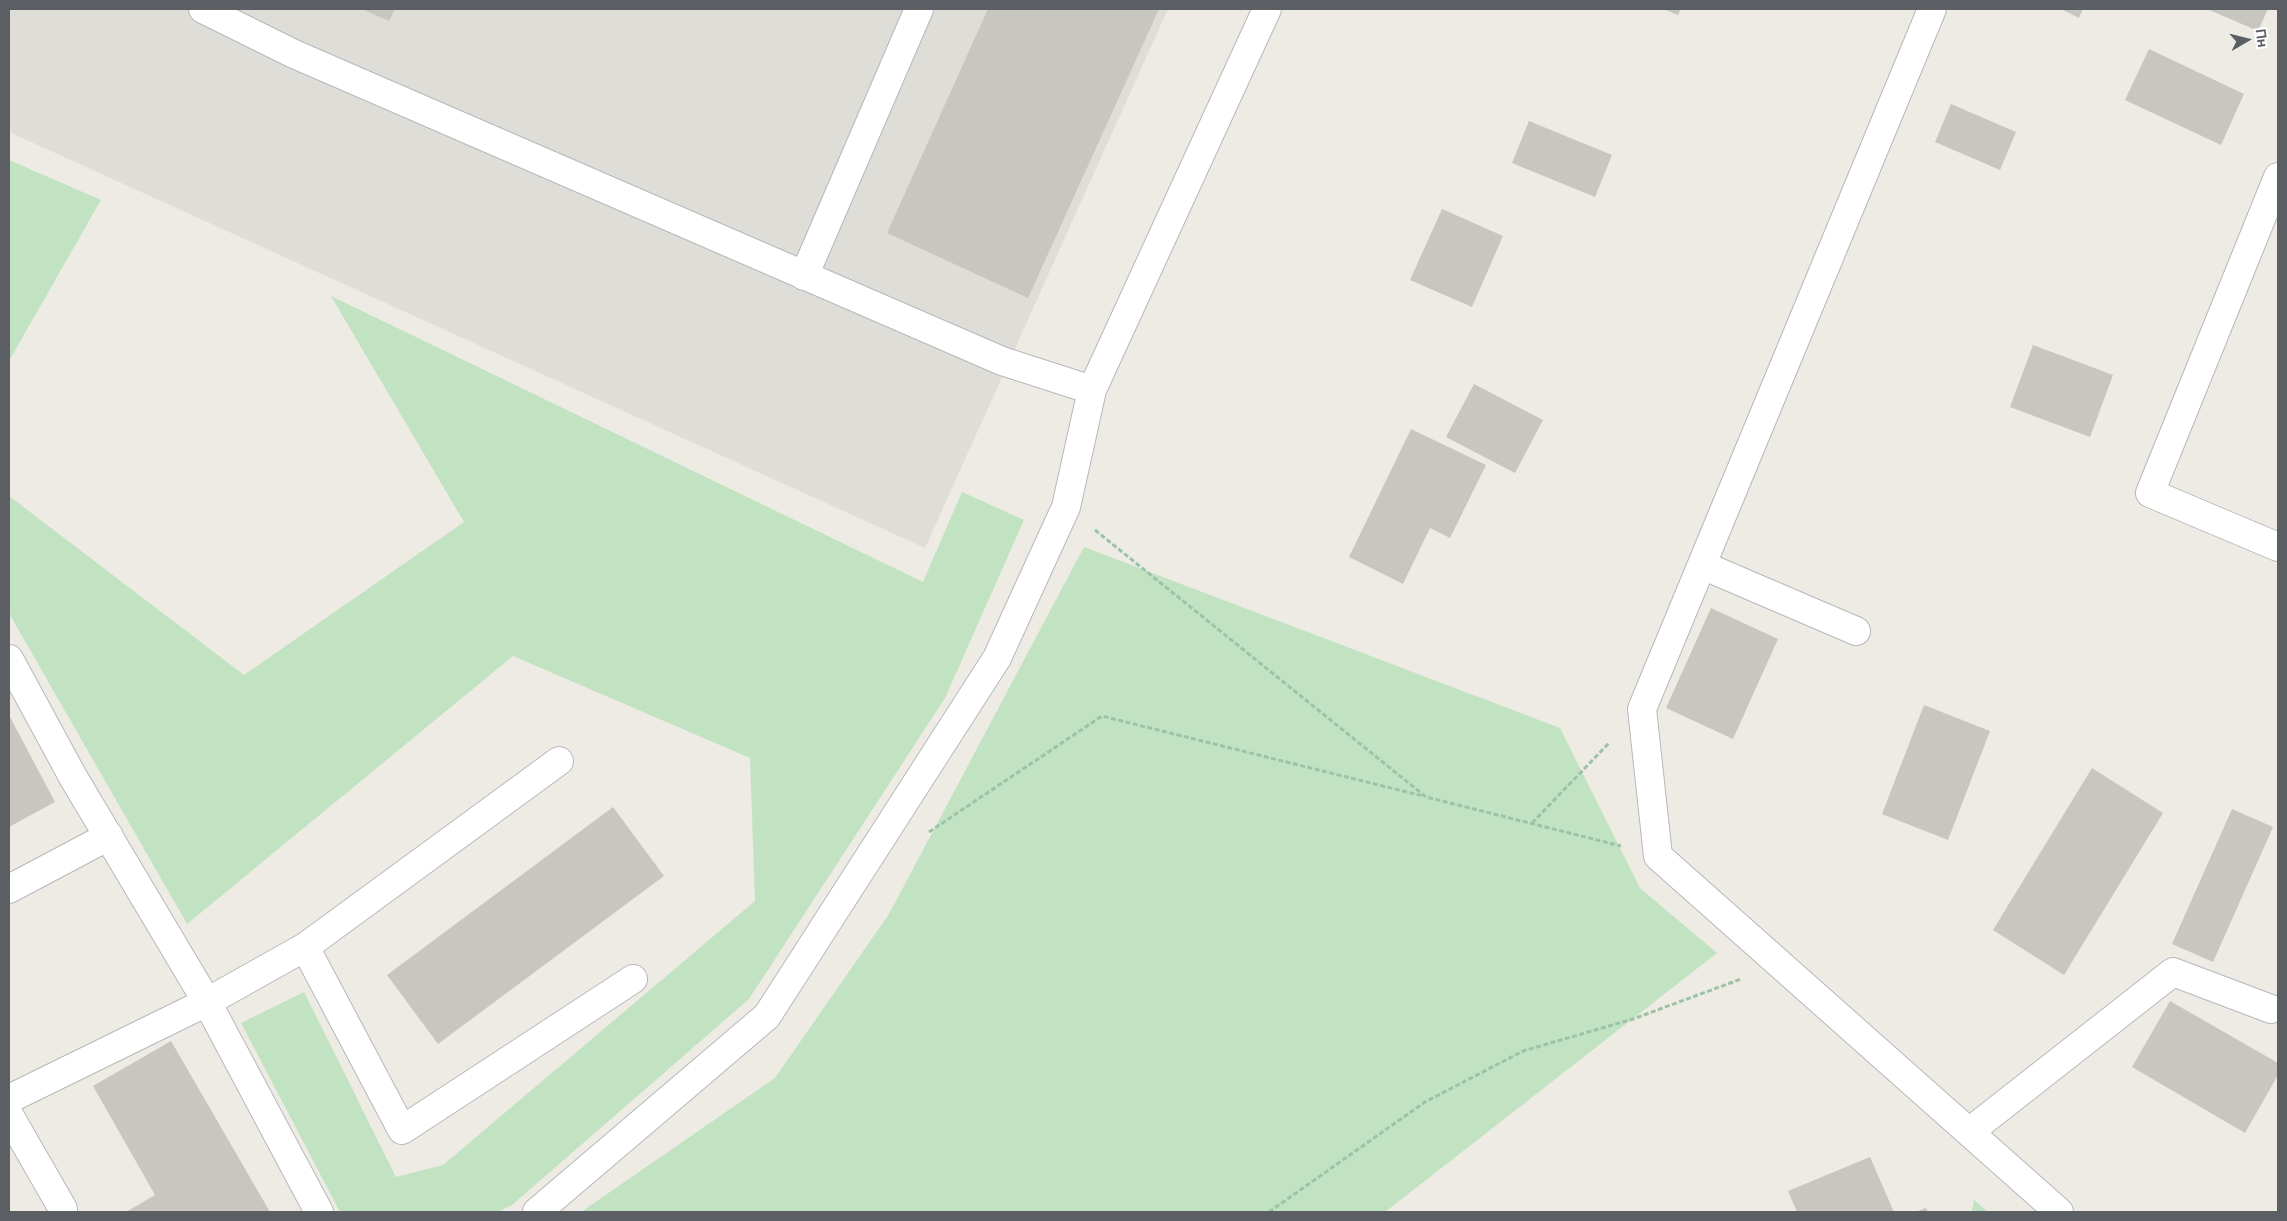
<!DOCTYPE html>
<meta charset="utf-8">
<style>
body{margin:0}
#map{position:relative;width:2287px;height:1221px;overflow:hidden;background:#edebe3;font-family:Raleway,sans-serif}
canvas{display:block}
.frame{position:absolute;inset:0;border:10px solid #5b5e63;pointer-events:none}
.north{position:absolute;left:2222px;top:15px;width:50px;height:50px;-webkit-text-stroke:4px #fff;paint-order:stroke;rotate:82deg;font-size:14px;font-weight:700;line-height:20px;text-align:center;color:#5b5e63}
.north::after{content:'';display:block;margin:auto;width:18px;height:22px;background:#5b5e63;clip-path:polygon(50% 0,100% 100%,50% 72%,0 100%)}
</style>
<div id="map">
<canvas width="2287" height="1221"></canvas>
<div class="frame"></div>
<div class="north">Пн</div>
</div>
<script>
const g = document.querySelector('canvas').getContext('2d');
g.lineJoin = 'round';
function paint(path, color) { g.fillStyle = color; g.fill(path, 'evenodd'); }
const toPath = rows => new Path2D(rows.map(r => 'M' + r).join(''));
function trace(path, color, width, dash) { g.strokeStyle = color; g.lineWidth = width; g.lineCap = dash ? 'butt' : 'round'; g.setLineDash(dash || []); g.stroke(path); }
paint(toPath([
 [9,9,1168,9,925,548,9,132]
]), '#deddd7');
paint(toPath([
 [9,160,101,200,9,361],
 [331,296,923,582,962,492,1024,520,945,698,749,999,512,1205,498,1212,340,1212,241,1023,304,992,396,1177,443,1165,755,901,750,758,513,656,187,924,9,613,9,496,244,675,464,522],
 [1084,547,1560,728,1640,888,1717,953,1385,1212,581,1212,775,1078,889,914],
 [1974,1200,1988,1212,1972,1212]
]), '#c1e3c2');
paint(toPath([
 [362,9,395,9,389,21],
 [988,9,1159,9,1028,298,887,233],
 [1663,9,1681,9,1678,15],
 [2061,9,2083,9,2079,18],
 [2207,9,2268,9,2258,31],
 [2149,49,2244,94,2221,145,2125,100],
 [1951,104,2016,132,2000,170,1935,142],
 [1529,121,1612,155,1595,197,1512,163],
 [1442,209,1503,236,1472,307,1410,280],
 [2033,345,2113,375,2090,437,2010,407],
 [1474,384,1543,420,1515,473,1446,437],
 [1411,429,1486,465,1450,538,1430,528,1403,584,1349,557],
 [1711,608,1778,639,1733,739,1666,708],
 [1924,705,1990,731,1948,840,1882,814],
 [9,715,55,802,9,827],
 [2092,768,2163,813,2064,975,1993,930],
 [613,807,664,876,438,1044,387,975],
 [2232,809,2273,827,2213,962,2172,944],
 [2170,1001,2278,1063,2278,1075,2245,1133,2132,1067],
 [171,1041,270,1212,126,1212,155,1195,93,1086],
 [1870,1157,1894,1212,1797,1212,1788,1191],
 [1926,1208,1928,1212,1915,1212]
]), '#c8c6c0');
const minor = toPath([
 [203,9,294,54,1002,361,1092,390],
 [1932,9,1642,709,1658,856,2059,1212],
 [2278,177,2150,493,2278,547],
 [804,276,919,9],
 [1702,565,1856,631],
 [9,659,73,777,207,1002,319,1212],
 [9,889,109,836],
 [305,947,559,761],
 [9,1099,207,1002,305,947,402,1130,633,979],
 [9,1115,63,1209],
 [1969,1132,2173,972,2271,1009],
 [537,1212,767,1016,997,658,1066,507,1092,390,1267,9]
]);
trace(minor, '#b6b8bc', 30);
trace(toPath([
 [1095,530,1426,797,1621,846],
 [1532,823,1609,743],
 [929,832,1102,716,1423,796],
 [1269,1212,1425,1102,1523,1051,1633,1019,1741,979]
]), '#9cc3a8', 3, [5, 2.5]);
trace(minor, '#fff', 28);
</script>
